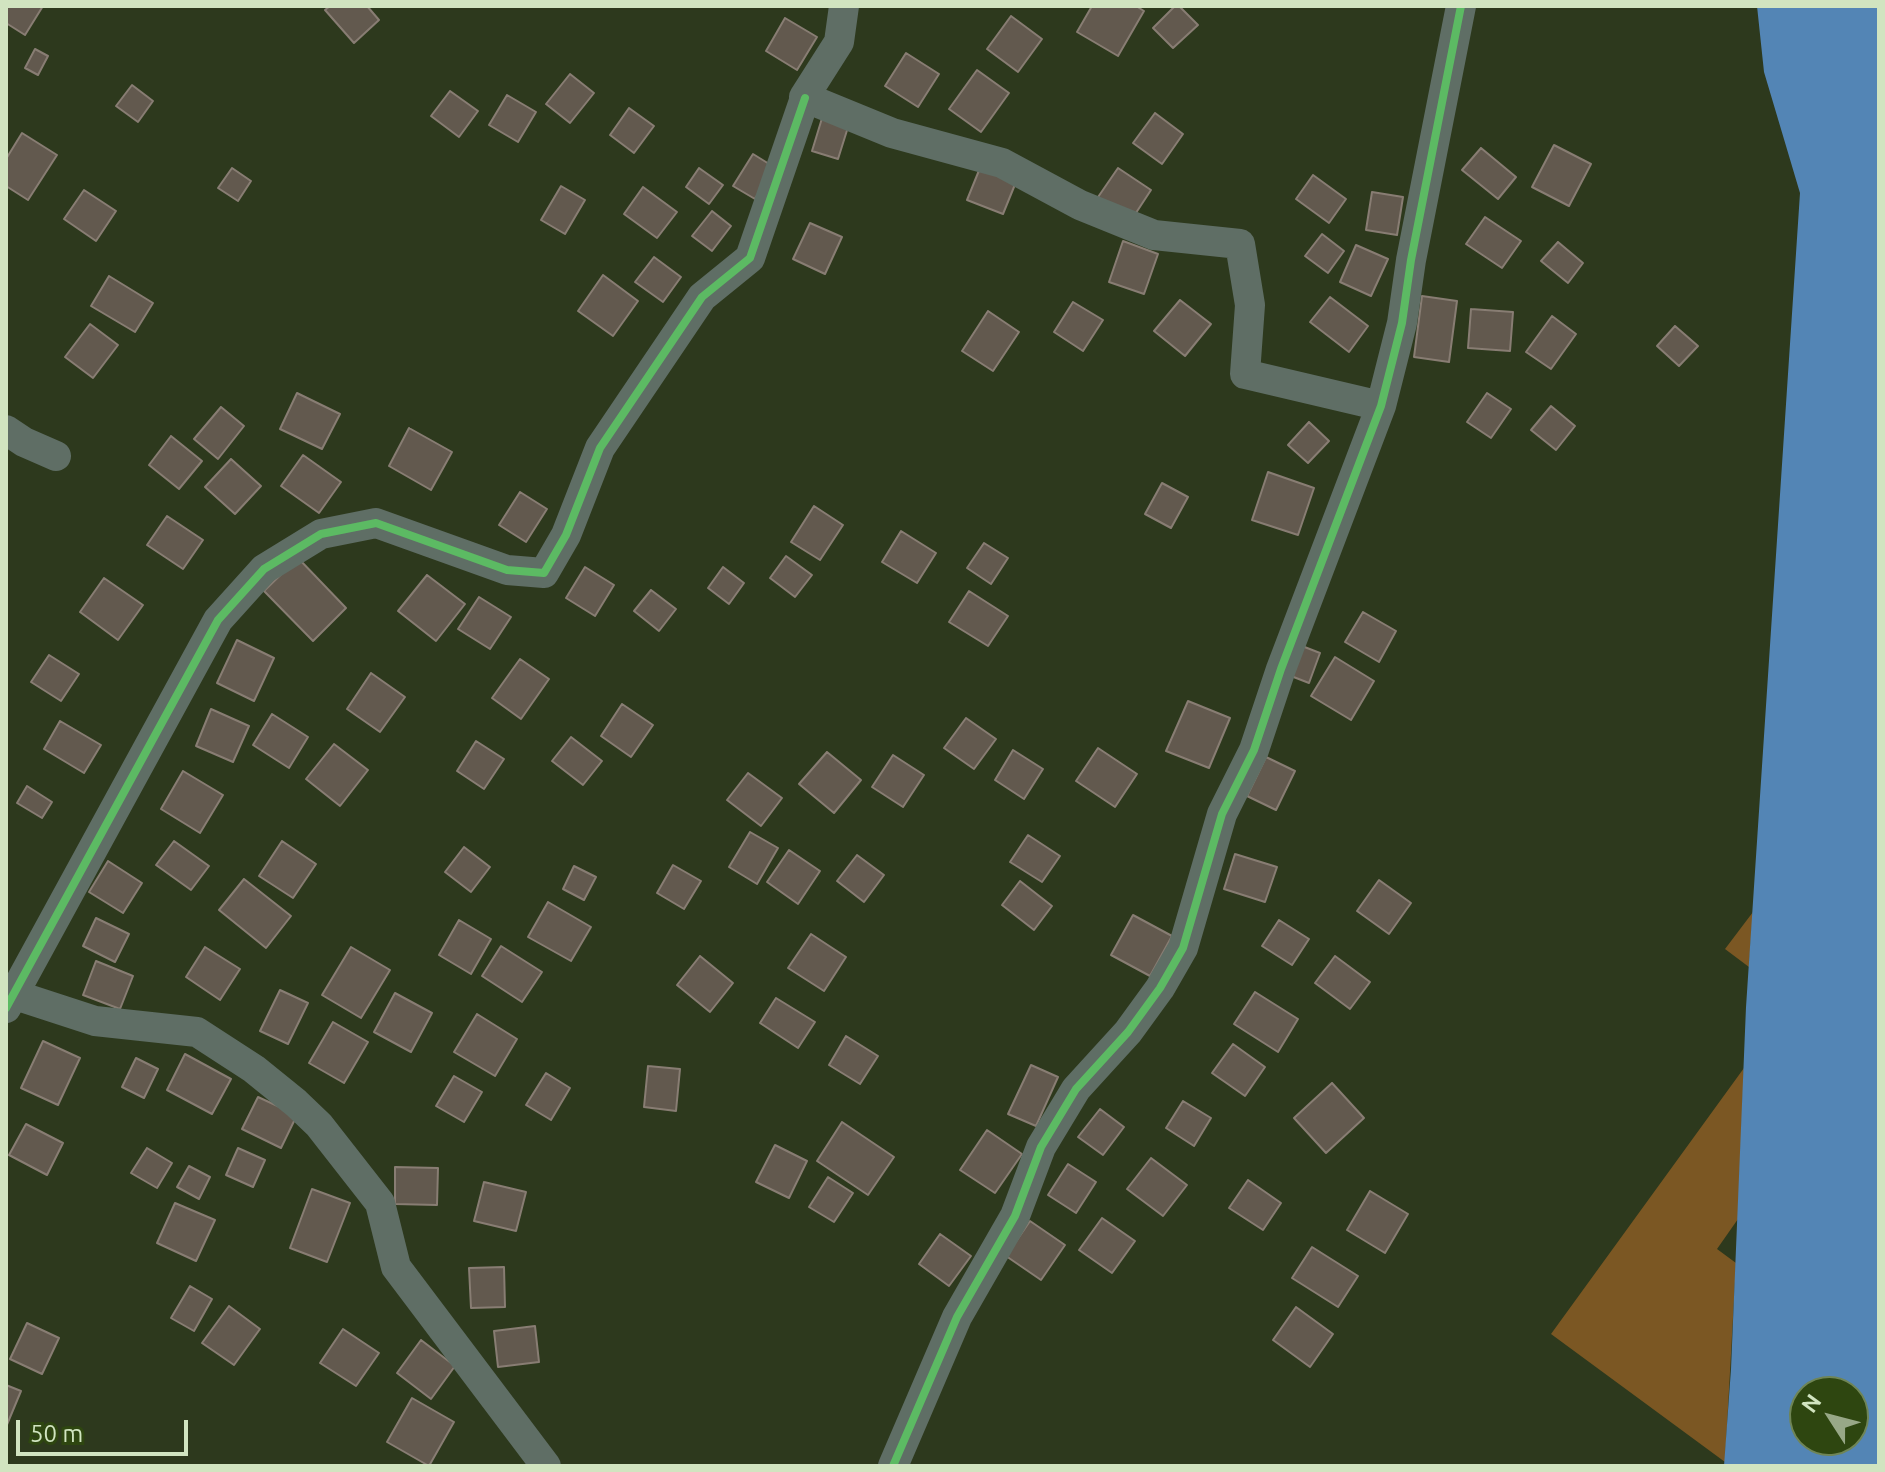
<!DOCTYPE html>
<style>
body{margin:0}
#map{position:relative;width:1885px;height:1472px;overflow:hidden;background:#2d391d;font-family:Ubuntu,sans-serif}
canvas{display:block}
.frame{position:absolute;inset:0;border:8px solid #d1e4c0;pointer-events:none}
.north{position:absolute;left:1789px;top:1376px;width:80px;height:80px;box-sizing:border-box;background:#2e4610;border:2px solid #6f8556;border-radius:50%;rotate:306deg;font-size:22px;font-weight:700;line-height:32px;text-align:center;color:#d1e4c0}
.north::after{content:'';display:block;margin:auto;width:28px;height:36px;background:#98a887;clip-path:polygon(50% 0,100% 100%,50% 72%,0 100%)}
.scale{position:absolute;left:16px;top:1420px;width:172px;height:36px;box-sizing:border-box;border:4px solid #d1e4c0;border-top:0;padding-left:10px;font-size:24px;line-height:28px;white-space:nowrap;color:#d1e4c0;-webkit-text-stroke:6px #2e4610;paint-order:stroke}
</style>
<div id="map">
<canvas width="1885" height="1472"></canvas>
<div class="frame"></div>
<div class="north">N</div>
<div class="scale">50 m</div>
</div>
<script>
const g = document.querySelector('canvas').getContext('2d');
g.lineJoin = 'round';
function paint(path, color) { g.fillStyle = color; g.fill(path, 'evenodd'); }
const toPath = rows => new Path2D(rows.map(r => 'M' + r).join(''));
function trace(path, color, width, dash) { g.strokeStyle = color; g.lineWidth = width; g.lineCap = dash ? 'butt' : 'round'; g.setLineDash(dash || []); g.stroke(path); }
paint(toPath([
 [1753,912,1749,967,1725,949],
 [1744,1068,1738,1219,1717,1249,1736,1263,1725,1462,1551,1334]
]), '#7b5723');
paint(toPath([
 [1757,6,1879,6,1879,1466,1724,1466,1731,1369,1746,1007,1800,193,1764,72],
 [1805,1392,1853,1392,1853,1440,1805,1440]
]), '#5385b5');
const building = toPath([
 [6,6,43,6,25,35,6,23,6,6],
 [330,6,367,6,379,20,354,43,325,10,330,6],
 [1092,6,1136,6,1144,11,1118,56,1077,32,1092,6],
 [1175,6,1179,6,1198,25,1173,48,1153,28,1175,6],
 [1011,16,1042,39,1018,72,987,49,1011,16],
 [785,18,817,37,797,70,766,51,785,18],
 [35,49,48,56,38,75,25,68,35,49],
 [906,53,939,74,918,107,885,86,906,53],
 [977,70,1009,93,981,132,949,109,977,70],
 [570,74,594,93,570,123,546,104,570,74],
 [132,85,153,101,138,122,116,106,132,85],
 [450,91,478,111,459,137,431,116,450,91],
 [507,95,536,112,518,142,489,125,507,95],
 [629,108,654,126,634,153,610,135,629,108],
 [1155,113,1183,134,1162,164,1133,143,1155,113],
 [823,115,849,124,838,159,812,151,823,115],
 [22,133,57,155,28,200,6,186,6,159,22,133],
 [1554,145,1591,164,1569,206,1532,187,1554,145],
 [1481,148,1516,177,1498,199,1462,170,1481,148],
 [753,154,774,167,755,199,733,186,753,154],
 [232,168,251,181,238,201,218,188,232,168],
 [699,168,723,185,709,204,686,187,699,168],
 [980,168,1016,182,1003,214,967,200,980,168],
 [1118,168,1151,190,1130,222,1096,200,1118,168],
 [1313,175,1346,199,1329,223,1296,199,1313,175],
 [561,186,585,200,565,234,541,220,561,186],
 [643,187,677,212,657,238,624,214,643,187],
 [84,190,116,211,96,241,64,219,84,190],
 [1372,192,1403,197,1397,235,1366,230,1372,192],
 [712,211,731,226,712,251,692,236,712,211],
 [1485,217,1521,241,1502,268,1466,244,1485,217],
 [810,223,842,237,825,274,793,259,810,223],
 [1322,234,1344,251,1328,273,1305,256,1322,234],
 [1123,241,1158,254,1144,294,1109,282,1123,241],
 [1558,242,1583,263,1568,283,1541,261,1558,242],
 [1356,245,1388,259,1371,296,1340,282,1356,245],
 [654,257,681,277,663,302,635,282,654,257],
 [603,275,638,301,613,336,578,311,603,275],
 [109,276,153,303,135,332,91,306,109,276],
 [1422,296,1457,301,1449,362,1414,357,1422,296],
 [1330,297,1368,326,1349,352,1310,322,1330,297],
 [1180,300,1211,324,1185,356,1154,331,1180,300],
 [1073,302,1103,320,1083,351,1054,332,1073,302],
 [1471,309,1513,312,1510,351,1468,348,1471,309],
 [988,311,1019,332,993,371,962,351,988,311],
 [1552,316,1576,334,1551,369,1526,352,1552,316],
 [90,324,118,345,93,378,65,357,90,324],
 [1675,326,1698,346,1679,366,1657,346,1675,326],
 [297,393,340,414,322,449,280,429,297,393],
 [1487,393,1511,409,1491,438,1467,422,1487,393],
 [1551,406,1575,426,1556,450,1531,430,1551,406],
 [221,407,244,426,218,459,194,439,221,407],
 [1309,422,1329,441,1308,463,1288,445,1309,422],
 [409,428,452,452,431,490,389,466,409,428],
 [171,436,202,461,179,489,149,465,171,436],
 [303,455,341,482,319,513,281,486,303,455],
 [231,459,261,486,235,514,205,487,231,459],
 [1268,472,1314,488,1298,535,1252,520,1268,472],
 [1162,483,1188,497,1171,528,1145,514,1162,483],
 [520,492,547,509,526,542,499,525,520,492],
 [814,506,843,525,820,560,791,542,814,506],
 [167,516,203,540,183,569,147,545,167,516],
 [901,531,936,553,917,583,882,562,901,531],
 [984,543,1008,558,991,584,967,568,984,543],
 [786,556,812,575,795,597,770,578,786,556],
 [298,558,346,608,313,641,264,591,298,558],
 [585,567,614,585,595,616,566,598,585,567],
 [723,567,744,583,729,604,708,588,723,567],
 [427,575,465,604,436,641,398,611,427,575],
 [104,578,143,605,118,640,80,612,104,578],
 [651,590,676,609,659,631,634,611,651,590],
 [969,591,1008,616,988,646,949,622,969,591],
 [479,597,511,617,490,649,458,629,479,597],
 [1363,612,1396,631,1379,662,1345,642,1363,612],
 [237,640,274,658,254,701,217,683,237,640],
 [1302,646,1320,653,1309,683,1291,676,1302,646],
 [49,655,79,674,61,701,31,682,49,655],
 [1335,657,1374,681,1351,720,1311,696,1335,657],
 [520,659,549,679,521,719,492,698,520,659],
 [371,673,405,697,380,732,347,709,371,673],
 [1188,701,1230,718,1209,768,1166,751,1188,701],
 [622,704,653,725,631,757,601,736,622,704],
 [211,709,249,726,233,762,196,746,211,709],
 [272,714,308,737,289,768,253,745,272,714],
 [966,718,996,739,974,769,944,748,966,718],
 [60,721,101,745,84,773,44,749,60,721],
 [571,737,602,761,583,785,552,761,571,737],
 [476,741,504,759,484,789,457,771,476,741],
 [334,744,368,770,340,806,306,779,334,744],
 [1098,748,1137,774,1115,807,1076,781,1098,748],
 [1013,750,1043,769,1024,799,995,780,1013,750],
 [827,752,861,780,834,813,799,784,827,752],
 [893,755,924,775,903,807,872,787,893,755],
 [1266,757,1295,771,1276,810,1247,796,1266,757],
 [183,771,223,795,200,833,161,809,183,771],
 [748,773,782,798,761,826,727,800,748,773],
 [27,786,52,802,42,818,17,803,27,786],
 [750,832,778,848,757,884,729,867,750,832],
 [1028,835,1060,856,1042,882,1010,862,1028,835],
 [174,841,209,866,191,890,156,865,174,841],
 [282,841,316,864,293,898,259,876,282,841],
 [464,847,490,867,471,892,445,872,464,847],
 [789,850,820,871,798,904,767,882,789,850],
 [1235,854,1277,867,1265,902,1224,889,1235,854],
 [857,855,884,875,864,902,837,881,857,855],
 [108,861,142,883,123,913,89,892,108,861],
 [673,865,701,881,684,909,657,893,673,865],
 [574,866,596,877,584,900,563,889,574,866],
 [244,879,291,916,266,948,219,910,244,879],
 [1379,880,1411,903,1389,934,1357,911,1379,880],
 [1020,881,1052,906,1034,930,1002,905,1020,881],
 [548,902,591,927,571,961,528,937,548,902],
 [1133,915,1172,936,1150,976,1111,955,1133,915],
 [96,918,129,934,115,962,83,946,96,918],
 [459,920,491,939,471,974,439,955,459,920],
 [1279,920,1309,939,1292,965,1262,946,1279,920],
 [811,934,846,957,824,991,788,968,811,934],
 [501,946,542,972,522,1002,482,976,501,946],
 [205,947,240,969,220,1000,186,977,205,947],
 [351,947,390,970,361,1018,322,995,351,947],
 [700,956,733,983,710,1012,677,985,700,956],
 [1335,956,1370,982,1350,1009,1315,983,1335,956],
 [96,961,133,976,120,1009,83,995,96,961],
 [280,990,308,1003,288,1044,260,1031,280,990],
 [1255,992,1298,1019,1278,1052,1234,1024,1255,992],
 [395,993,432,1013,411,1052,374,1032,395,993],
 [776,998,815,1022,798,1048,760,1023,776,998],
 [477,1014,517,1039,495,1076,454,1052,477,1014],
 [333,1022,368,1042,344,1083,309,1063,333,1022],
 [846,1036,878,1056,860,1084,829,1065,846,1036],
 [43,1041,80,1058,58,1105,21,1088,43,1041],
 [1233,1044,1265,1067,1245,1096,1212,1073,1233,1044],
 [185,1054,231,1079,212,1114,167,1090,185,1054],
 [136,1058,158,1069,144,1098,122,1087,136,1058],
 [1031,1065,1058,1077,1036,1126,1008,1114,1031,1065],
 [648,1066,680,1069,676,1111,644,1107,648,1066],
 [546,1073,570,1088,551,1120,526,1105,546,1073],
 [454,1076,482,1092,464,1122,436,1106,454,1076],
 [1332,1083,1364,1118,1326,1153,1294,1118,1332,1083],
 [258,1097,297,1115,281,1148,242,1129,258,1097],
 [1183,1101,1211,1118,1194,1146,1166,1128,1183,1101],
 [1100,1109,1124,1127,1103,1155,1078,1137,1100,1109],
 [842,1122,894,1157,868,1195,817,1161,842,1122],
 [26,1124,63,1143,47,1175,9,1155,26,1124],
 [987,1130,1022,1154,995,1193,960,1170,987,1130],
 [775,1145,807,1161,789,1198,756,1182,775,1145],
 [147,1148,172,1163,157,1188,131,1173,147,1148],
 [238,1148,265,1160,253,1187,226,1175,238,1148],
 [1151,1158,1187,1185,1163,1216,1127,1189,1151,1158],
 [1068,1164,1096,1182,1076,1213,1048,1195,1068,1164],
 [189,1166,210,1177,199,1199,177,1187,189,1166],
 [395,1167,438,1168,437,1205,395,1204,395,1167],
 [828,1177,853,1193,834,1222,809,1207,828,1177],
 [1248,1180,1281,1203,1263,1230,1229,1208,1248,1180],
 [484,1182,526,1192,516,1231,474,1221,484,1182],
 [312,1189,350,1203,327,1262,290,1248,312,1189],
 [1370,1191,1408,1214,1385,1253,1347,1230,1370,1191],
 [175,1203,215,1220,196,1261,157,1243,175,1203],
 [1102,1218,1135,1241,1112,1273,1079,1250,1102,1218],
 [1030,1221,1065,1245,1041,1280,1006,1256,1030,1221],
 [940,1234,971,1256,949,1286,919,1264,940,1234],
 [1312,1247,1358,1276,1338,1307,1292,1278,1312,1247],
 [504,1267,505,1307,471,1308,469,1268,504,1267],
 [190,1286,212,1299,194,1331,171,1318,190,1286],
 [229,1306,260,1329,234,1365,202,1343,229,1306],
 [1296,1307,1333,1334,1310,1367,1273,1340,1296,1307],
 [27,1323,59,1338,42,1374,10,1359,27,1323],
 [535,1326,539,1362,498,1367,494,1331,535,1326],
 [343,1329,379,1353,356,1386,320,1363,343,1329],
 [421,1340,455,1366,431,1399,397,1373,421,1340],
 [6,1385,21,1391,6,1427,6,1385],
 [412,1398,454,1422,429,1466,387,1442,412,1398]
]);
paint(building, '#62594e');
trace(building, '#887d73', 2);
trace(toPath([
 [844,6,839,42,804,97,892,133,1002,163,1080,205,1154,235,1240,244,1250,305,1245,374,1381,406],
 [6,430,24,442,56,456],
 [6,992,95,1021,197,1032,254,1069,296,1103,319,1125,380,1203,396,1267,546,1466],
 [6,1008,218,620,264,569,321,534,376,523,507,570,544,573,566,535,600,448,702,297,750,258,805,98],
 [893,1466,957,1317,1015,1216,1041,1147,1076,1089,1128,1032,1160,988,1183,948,1222,814,1254,750,1281,669,1381,406,1402,323,1411,260,1461,6]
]), '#5f6e65', 30);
trace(toPath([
 [6,1008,218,620,264,569,321,534,376,523,507,570,544,573,566,535,600,448,702,297,750,258,805,98],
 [893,1466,957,1317,1015,1216,1041,1147,1076,1089,1128,1032,1160,988,1183,948,1222,814,1254,750,1281,669,1381,406,1402,323,1411,260,1461,6]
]), '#5cba63', 8);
</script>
